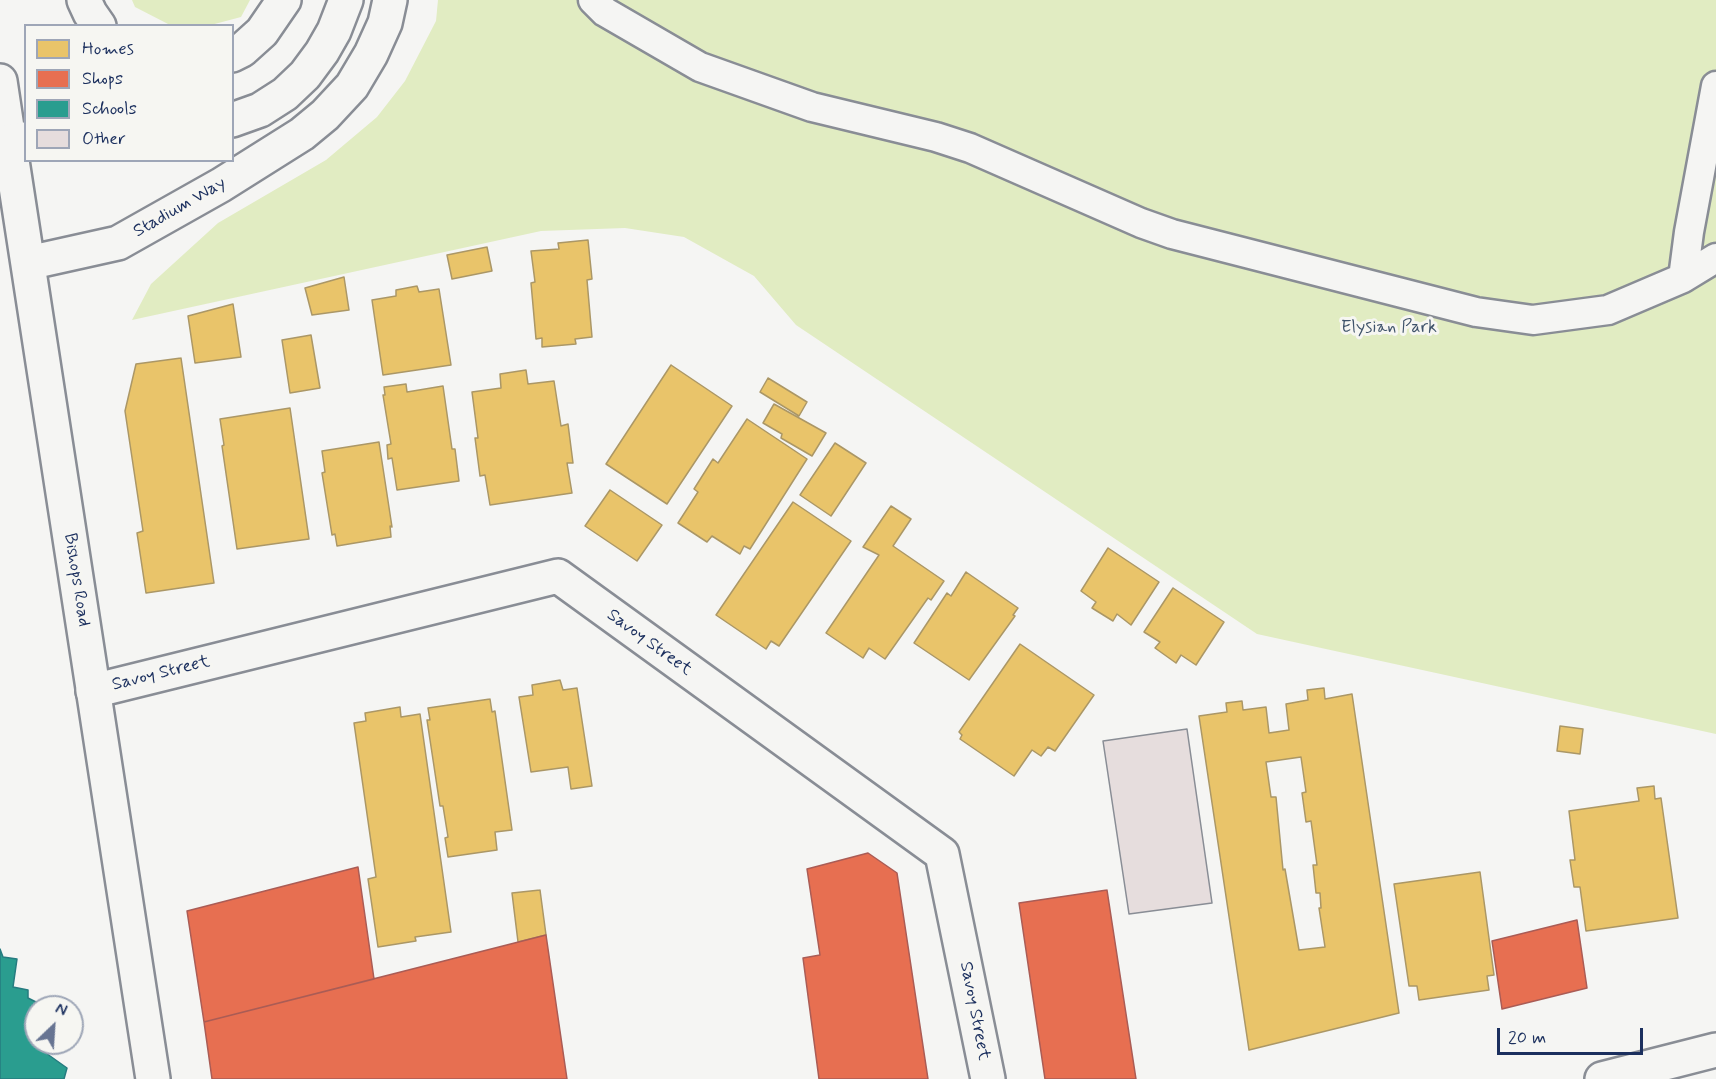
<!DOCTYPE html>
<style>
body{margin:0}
#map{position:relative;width:1716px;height:1079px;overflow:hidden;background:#f5f5f3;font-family:Mynerve,sans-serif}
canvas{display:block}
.legend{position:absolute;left:24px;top:24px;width:210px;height:138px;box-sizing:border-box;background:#f6f6f2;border:2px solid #9ea6b7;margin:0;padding:8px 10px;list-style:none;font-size:18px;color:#1b2f5e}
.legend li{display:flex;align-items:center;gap:12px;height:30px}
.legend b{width:30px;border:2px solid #9ea6b7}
.north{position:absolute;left:24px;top:995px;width:60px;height:60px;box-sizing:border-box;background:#f6f6f2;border:2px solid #9ea6b7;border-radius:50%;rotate:25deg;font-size:16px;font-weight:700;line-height:24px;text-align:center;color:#1b2f5e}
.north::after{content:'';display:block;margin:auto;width:21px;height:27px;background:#677492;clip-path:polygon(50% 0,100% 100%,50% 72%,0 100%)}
.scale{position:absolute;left:1497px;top:1028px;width:146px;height:27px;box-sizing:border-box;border:3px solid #1b2f5e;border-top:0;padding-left:8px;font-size:18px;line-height:21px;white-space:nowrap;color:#1b2f5e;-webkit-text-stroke:4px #f6f6f2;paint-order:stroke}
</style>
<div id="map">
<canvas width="1716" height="1079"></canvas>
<ul class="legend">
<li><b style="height:16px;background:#e9c46a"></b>Homes</li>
<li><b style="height:16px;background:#e76f51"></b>Shops</li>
<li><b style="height:16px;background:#2a9d8f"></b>Schools</li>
<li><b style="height:16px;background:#e6dddd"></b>Other</li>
</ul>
<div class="north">N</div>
<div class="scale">20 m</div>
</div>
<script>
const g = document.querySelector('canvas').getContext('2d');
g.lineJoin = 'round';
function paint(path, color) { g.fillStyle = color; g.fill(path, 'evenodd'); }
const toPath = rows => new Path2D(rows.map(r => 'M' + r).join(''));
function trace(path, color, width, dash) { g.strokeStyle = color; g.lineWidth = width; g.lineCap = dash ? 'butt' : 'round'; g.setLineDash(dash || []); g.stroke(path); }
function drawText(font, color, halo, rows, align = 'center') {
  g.font = font + ' Mynerve,sans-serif'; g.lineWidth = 6; g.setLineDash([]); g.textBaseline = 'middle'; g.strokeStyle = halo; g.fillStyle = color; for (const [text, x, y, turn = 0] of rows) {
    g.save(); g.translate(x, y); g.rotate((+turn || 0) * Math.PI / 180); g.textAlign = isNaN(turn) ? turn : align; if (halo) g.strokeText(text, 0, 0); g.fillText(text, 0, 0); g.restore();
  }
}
paint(toPath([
 [132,0,250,0,241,17,207,26,170,25,135,7],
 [438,0,1716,0,1716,734,1257,634,796,325,754,276,684,237,625,228,541,231,132,320,151,284,218,223,326,160,377,117,405,81,436,21]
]), '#e1ecc2');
const homes = toPath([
 [588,240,592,279,587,280,592,337,575,339,576,344,542,347,542,338,536,339,531,283,535,282,531,251,559,249,558,243,588,240],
 [487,247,492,271,452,279,447,255,487,247],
 [344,277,349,310,312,315,305,288,344,277],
 [417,286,419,292,439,289,451,365,383,375,372,300,396,296,396,290,417,286],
 [233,304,241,357,195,363,188,316,233,304],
 [311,335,320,388,290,393,282,340,311,335],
 [181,358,214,583,146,593,137,533,143,531,125,411,136,364,181,358],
 [671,365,732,406,667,504,606,464,671,365],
 [526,370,528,384,554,381,561,426,568,424,573,463,567,463,572,493,490,505,485,475,480,476,475,438,478,438,472,392,501,388,500,374,526,370],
 [768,378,807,402,799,416,760,392,768,378],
 [406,384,407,392,443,386,452,449,455,449,459,481,397,490,392,458,388,459,387,445,391,444,383,395,385,395,384,387,406,384],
 [774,404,826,433,812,456,781,438,782,434,763,423,774,404],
 [290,408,309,539,237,549,222,446,224,445,220,419,290,408],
 [747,419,807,459,750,549,744,546,740,554,712,536,707,542,678,523,698,492,694,489,713,459,718,463,747,419],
 [379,442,392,527,390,526,391,537,337,546,335,534,332,535,322,473,325,472,322,451,379,442],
 [835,443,866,463,831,516,800,495,835,443],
 [610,490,662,525,637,561,585,526,610,490],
 [793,502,851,541,779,646,771,641,766,649,716,615,793,502],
 [891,506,911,519,893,546,944,581,931,600,928,598,885,659,869,648,863,658,826,633,879,555,863,547,891,506],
 [1108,548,1159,582,1131,625,1117,614,1113,621,1092,608,1096,602,1081,591,1108,548],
 [966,572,1018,608,1013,615,1015,616,969,680,914,643,947,593,951,596,966,572],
 [1173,588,1224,622,1196,665,1181,655,1176,663,1155,648,1160,642,1144,632,1173,588],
 [1020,644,1094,695,1055,751,1048,747,1041,756,1032,750,1014,776,960,739,962,735,959,732,1020,644],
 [560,680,563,690,577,688,592,786,571,789,568,767,531,772,519,697,533,695,532,685,560,680],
 [1324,688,1325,699,1352,694,1399,1013,1249,1050,1199,716,1227,712,1226,703,1242,701,1243,710,1266,707,1269,733,1289,730,1286,704,1308,700,1307,690,1324,688],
 [1301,757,1306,792,1302,793,1306,822,1311,821,1317,865,1313,865,1316,893,1320,893,1321,908,1319,908,1325,947,1299,950,1285,869,1283,870,1276,797,1271,797,1266,762,1301,757],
 [490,699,492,712,495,711,512,830,495,832,497,850,448,857,445,838,448,837,443,806,440,806,427,720,430,720,428,708,490,699],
 [400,707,401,717,420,714,451,932,415,937,416,941,378,947,368,879,376,877,354,723,366,721,365,713,400,707],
 [1560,726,1583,729,1580,754,1557,751,1560,726],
 [1654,786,1655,799,1661,798,1678,918,1586,931,1580,887,1574,887,1570,860,1575,860,1569,811,1639,801,1637,788,1654,786],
 [1480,872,1494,975,1487,976,1489,990,1419,1000,1417,986,1409,986,1394,884,1480,872],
 [540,890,546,935,518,942,512,893,540,890]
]);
paint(homes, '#e9c46a');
trace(homes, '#ab9766', 1.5);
const shops = toPath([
 [868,853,897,873,928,1079,819,1079,803,958,820,955,807,869,868,853],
 [358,867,374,979,204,1022,187,911,358,867],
 [1107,890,1136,1079,1045,1079,1019,903,1107,890],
 [1577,920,1587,988,1502,1009,1492,941,1577,920],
 [546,935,567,1079,212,1079,204,1022,546,935]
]);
paint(shops, '#e76f51');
trace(shops, '#aa5c55', 1.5);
const schools = toPath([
 [0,949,3,957,17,959,13,987,28,990,28,998,44,1006,36,1007,36,1046,67,1068,64,1079,0,1079,0,949]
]);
paint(schools, '#2a9d8f');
trace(schools, '#267c80', 1.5);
const building = toPath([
 [1187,729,1212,903,1129,914,1103,741,1187,729]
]);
paint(building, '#e6dddd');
trace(building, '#898d95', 1.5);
const service = toPath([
 [593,0,605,12,700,67,812,107,936,137,970,148,1141,223,1172,234,1476,312,1533,320,1608,310,1683,278,1689,232,1716,86],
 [1683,278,1716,258]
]);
const minor = toPath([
 [0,81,9,141],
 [93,691,558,576,942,854,988,1079]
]);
const tertiary = toPath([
 [232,120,260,110,285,94,305,75,322,52,334,31,346,0],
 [26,139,9,141,153,1079],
 [28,263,118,243,221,185,302,134,325,115,352,86,371,54,385,23,390,0]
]);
const secondary = toPath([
 [1602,1079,1716,1050]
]);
const motorway = toPath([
 [84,0,90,13,99,26],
 [232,55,242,50,262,32,284,0]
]);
trace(service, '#898d95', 33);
trace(minor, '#898d95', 38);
trace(tertiary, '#898d95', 38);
trace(secondary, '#898d95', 38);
trace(motorway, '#898d95', 38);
trace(service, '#f5f5f3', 28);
trace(minor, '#f5f5f3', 33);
trace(tertiary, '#f5f5f3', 33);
trace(secondary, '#f5f5f3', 33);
trace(motorway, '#f5f5f3', 33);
drawText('18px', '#1b2f5e', '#f6f6f2', [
 ["Stadium Way",180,208,-30],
 ["Bishops Road",76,580,81],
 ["Savoy Street",649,643,36],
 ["Savoy Street",161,674,-14],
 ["Savoy Street",974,1011,79]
]);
drawText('18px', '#3f536a', '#f6f6f2', [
 ["Elysian Park",1389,328]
]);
</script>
